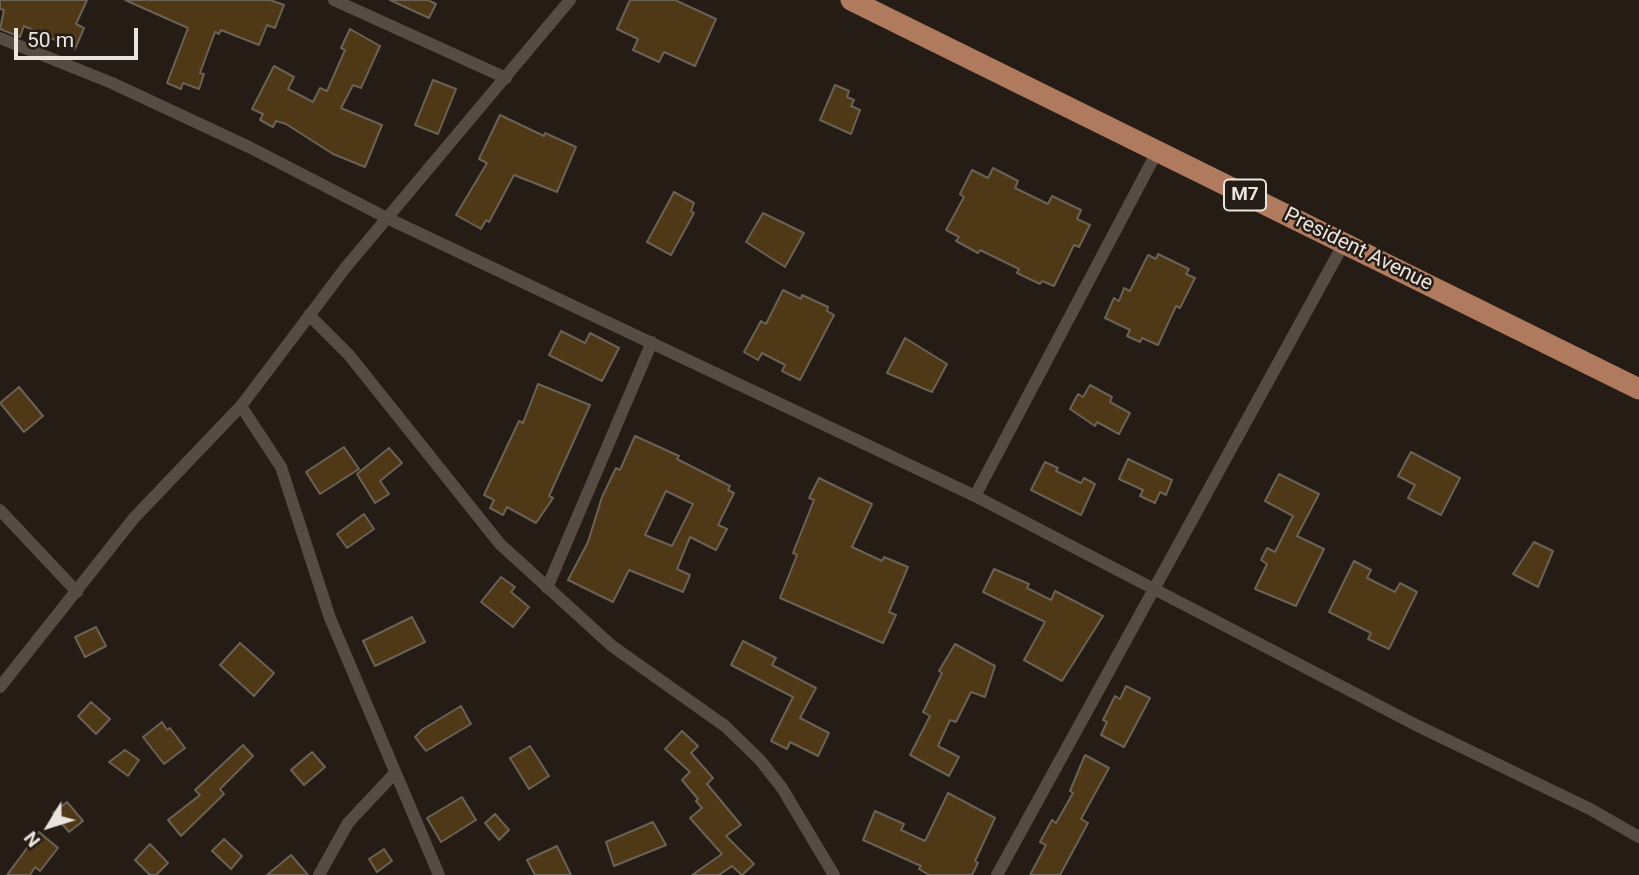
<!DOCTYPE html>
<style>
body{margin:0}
#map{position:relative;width:1639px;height:875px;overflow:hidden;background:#251c15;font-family:Roboto,sans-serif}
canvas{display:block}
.north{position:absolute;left:14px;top:791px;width:70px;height:70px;-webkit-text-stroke:5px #251c15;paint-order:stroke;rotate:232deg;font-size:19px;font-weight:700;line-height:28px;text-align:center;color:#eae3de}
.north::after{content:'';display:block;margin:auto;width:24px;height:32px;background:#eae3de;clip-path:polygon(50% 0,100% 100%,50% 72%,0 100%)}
.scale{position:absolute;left:14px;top:28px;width:124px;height:32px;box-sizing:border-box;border:4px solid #eae3de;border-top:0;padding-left:9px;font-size:21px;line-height:24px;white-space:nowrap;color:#eae3de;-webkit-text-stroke:5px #251c15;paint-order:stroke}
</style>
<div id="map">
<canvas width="1639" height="875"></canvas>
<div class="north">N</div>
<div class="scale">50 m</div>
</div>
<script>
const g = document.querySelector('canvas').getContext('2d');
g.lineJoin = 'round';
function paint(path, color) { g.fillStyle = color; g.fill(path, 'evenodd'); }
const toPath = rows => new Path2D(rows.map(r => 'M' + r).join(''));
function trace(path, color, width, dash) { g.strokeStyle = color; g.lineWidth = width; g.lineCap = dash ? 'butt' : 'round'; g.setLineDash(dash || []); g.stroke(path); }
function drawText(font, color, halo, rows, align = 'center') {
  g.font = font + ' Roboto,sans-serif'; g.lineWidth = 5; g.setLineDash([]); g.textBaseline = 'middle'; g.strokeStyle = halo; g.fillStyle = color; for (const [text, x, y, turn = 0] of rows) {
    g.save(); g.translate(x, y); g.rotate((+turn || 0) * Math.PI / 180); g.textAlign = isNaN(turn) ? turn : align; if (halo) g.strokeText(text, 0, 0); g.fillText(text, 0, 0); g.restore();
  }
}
const building = toPath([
 [0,0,87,0,76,24,84,28,75,49,24,26,20,37,0,29,4,10,0,9,0,0],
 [125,0,270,0,284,5,275,28,267,25,259,45,221,30,219,34,215,32,200,73,204,74,199,89,183,83,181,89,167,83,188,28,125,0],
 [390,0,428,0,436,4,429,18,390,0],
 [630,0,675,0,716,19,695,66,664,52,659,62,633,50,638,39,617,29,630,0],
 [350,29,380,46,361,88,353,85,341,108,382,125,365,167,333,154,286,124,276,121,273,127,260,120,263,114,252,109,274,66,294,77,288,89,313,102,320,88,327,91,345,50,341,48,350,29],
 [433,80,456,89,438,134,415,125,433,80],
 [835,85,849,91,847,97,854,100,851,106,860,110,851,134,820,120,835,85],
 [500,115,544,136,545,133,576,147,557,192,514,175,489,222,486,220,481,229,456,215,487,163,479,159,500,115],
 [993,168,1018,181,1015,188,1048,204,1052,196,1081,210,1077,219,1090,225,1079,247,1074,245,1054,286,1042,281,1040,284,1017,273,1019,269,980,250,978,253,956,241,959,237,946,230,964,197,960,194,972,170,988,178,993,168],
 [674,192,694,203,691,211,694,213,671,255,647,242,674,192],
 [763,213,804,233,785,267,746,242,763,213],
 [1158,254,1189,269,1186,274,1195,278,1180,308,1176,306,1158,345,1142,338,1140,342,1127,336,1130,330,1105,318,1114,298,1119,301,1124,288,1130,291,1148,255,1156,259,1158,254],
 [783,290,801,299,802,295,828,307,827,311,834,315,800,380,782,371,785,365,762,353,758,360,744,352,761,321,766,324,783,290],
 [561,331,585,343,590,333,619,348,602,381,549,355,561,331],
 [905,338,947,364,932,392,887,373,905,338],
 [538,384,590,405,549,496,553,498,536,523,507,507,503,515,490,508,494,500,484,495,519,421,523,423,538,384],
 [1090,385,1112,397,1110,402,1130,413,1119,434,1097,422,1095,426,1070,409,1078,394,1083,397,1090,385],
 [19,387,43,416,24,432,0,403,19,387],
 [635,436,679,456,677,459,730,486,728,490,734,493,718,525,727,529,716,550,690,537,677,569,690,575,683,592,629,570,613,602,568,580,588,542,602,497,616,468,620,470,635,436],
 [666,491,693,504,672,546,645,535,666,491],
 [344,447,359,469,320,494,306,472,344,447],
 [389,448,402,463,380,481,389,494,375,503,357,474,389,448],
 [1411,452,1460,478,1441,515,1408,498,1415,485,1398,476,1411,452],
 [1128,459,1172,480,1166,495,1160,492,1155,503,1140,496,1143,490,1119,479,1128,459],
 [1045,462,1058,468,1056,471,1081,483,1084,478,1095,484,1081,515,1031,490,1045,462],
 [1279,474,1319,494,1297,536,1324,549,1296,606,1255,589,1267,564,1261,560,1267,548,1275,552,1293,516,1265,501,1279,474],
 [819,478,872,504,852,547,882,561,884,557,908,567,889,612,896,615,883,643,780,598,797,555,793,553,814,500,809,498,819,478],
 [364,514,374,529,347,548,337,534,364,514],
 [1534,542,1553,551,1538,587,1513,574,1534,542],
 [1354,561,1371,570,1367,578,1395,592,1400,583,1417,592,1389,649,1368,639,1371,633,1329,612,1354,561],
 [994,569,1029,584,1027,588,1051,600,1055,591,1103,616,1062,681,1024,660,1045,622,983,592,994,569],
 [501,577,515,587,511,592,529,607,513,627,481,602,501,577],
 [412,617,425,642,375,666,363,641,412,617],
 [96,627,106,646,85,657,75,637,96,627],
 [743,641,776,658,772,665,816,688,800,718,829,733,818,756,790,742,787,749,771,741,793,697,731,665,743,641],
 [240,643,274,673,254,696,220,665,240,643],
 [955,644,995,666,985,697,971,692,956,722,950,720,938,746,959,757,949,776,910,755,930,716,923,712,942,673,939,671,955,644],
 [1126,686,1150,698,1124,747,1101,735,1107,722,1103,720,1115,696,1120,699,1126,686],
 [91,702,110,719,96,734,78,716,91,702],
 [461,706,471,724,426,751,415,737,423,729,461,706],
 [162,722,167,730,170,728,185,748,164,764,143,737,162,722],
 [682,731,698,746,691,753,713,778,707,784,741,825,726,836,754,864,742,875,732,866,719,875,692,875,722,854,690,818,702,808,696,801,698,799,682,780,690,772,665,749,682,731],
 [243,745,253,756,220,789,224,794,181,836,168,820,200,795,195,790,243,745],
 [530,746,549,776,529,789,510,758,530,746],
 [125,750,139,760,128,776,109,762,125,750],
 [312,752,325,767,304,785,291,770,312,752],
 [1085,755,1109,768,1081,819,1088,823,1060,875,1030,875,1046,845,1040,842,1052,820,1056,823,1073,793,1070,791,1085,755],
 [948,793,995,818,975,861,978,863,972,875,929,875,919,869,921,866,863,840,875,811,904,824,901,830,925,841,948,793],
 [462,797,476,820,441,842,427,818,462,797],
 [67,802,83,821,69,832,53,813,67,802],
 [495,814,509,830,499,840,485,823,495,814],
 [653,822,666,845,614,866,606,842,653,822],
 [39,832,58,848,40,871,35,867,30,875,7,875,39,832],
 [224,839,242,856,231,869,212,851,224,839],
 [150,844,168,863,156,875,150,875,135,860,150,844],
 [557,846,571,875,535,875,527,860,557,846],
 [384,849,392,861,377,872,369,859,384,849],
 [291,855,308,875,267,875,291,855]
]);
paint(building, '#4f3816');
trace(building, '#6a6257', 2);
trace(toPath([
 [334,0,506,78],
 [0,38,112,83,249,147,387,218,975,496,1416,725,1590,809,1639,837],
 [309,315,349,355,500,544,612,646,725,726,760,760,782,788,834,875],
 [241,406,281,467,330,618,439,875],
 [975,496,1158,150],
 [0,510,77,592],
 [547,588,652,342],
 [0,687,134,518,241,406,346,267,570,0],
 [319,875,348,823,394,774],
 [997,875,1343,245]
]), '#574c44', 12);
trace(toPath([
 [851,0,1639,389]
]), '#b07a5e', 21);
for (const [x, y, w] of [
 [1245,195,42]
]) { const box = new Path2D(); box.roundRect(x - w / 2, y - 15.5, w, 31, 5); g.fillStyle = '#251c15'; g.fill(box); trace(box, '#eae3de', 2); }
drawText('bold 19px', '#eae3de', null, [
 ["M7",1245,195]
]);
drawText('21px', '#eae3de', '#251c15', [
 ["President Avenue",1358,250,26]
]);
</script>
